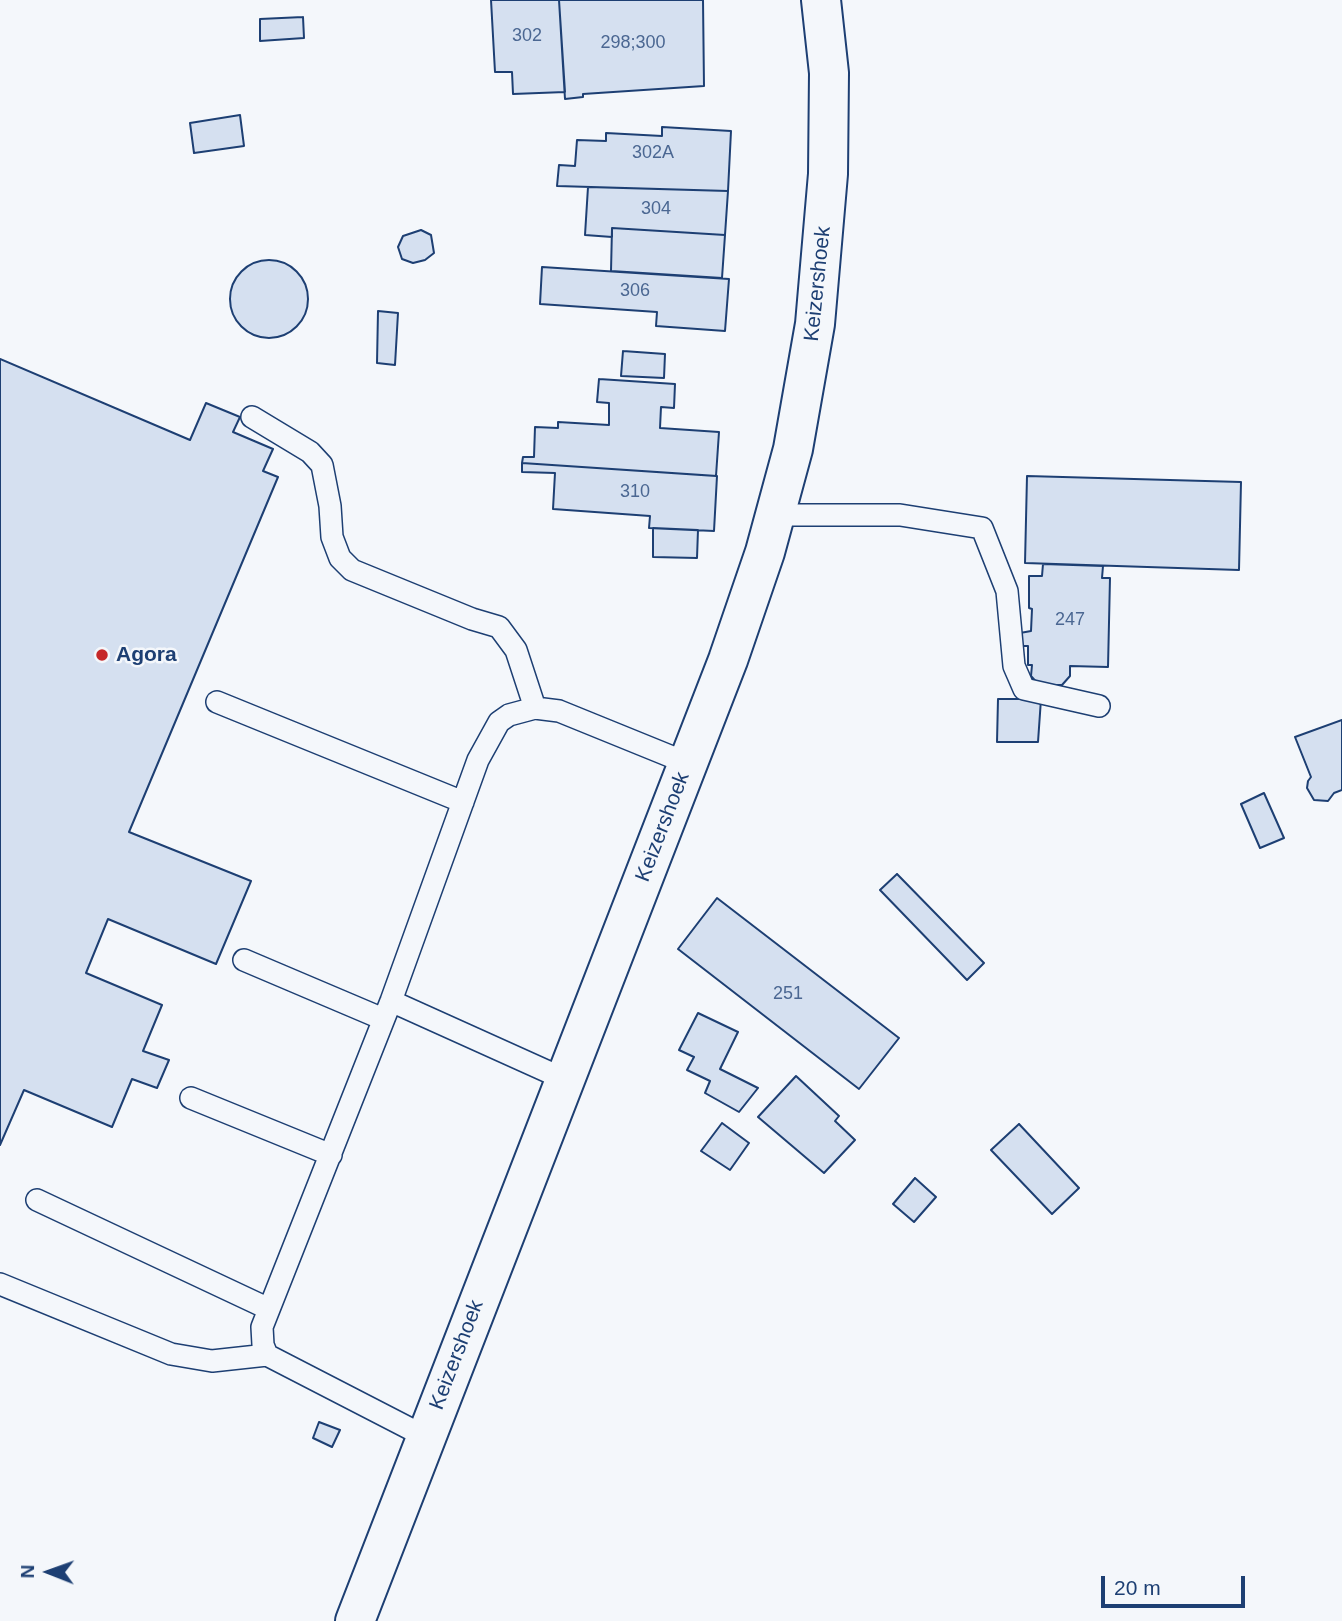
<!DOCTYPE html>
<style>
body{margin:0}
#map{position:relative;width:1342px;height:1621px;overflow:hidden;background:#f4f7fb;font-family:Helvetica,sans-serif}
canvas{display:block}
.north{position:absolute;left:14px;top:1537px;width:70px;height:70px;-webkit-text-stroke:5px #f4f7fb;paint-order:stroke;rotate:271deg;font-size:19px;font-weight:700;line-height:28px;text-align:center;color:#1d3f73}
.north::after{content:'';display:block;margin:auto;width:24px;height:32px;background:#1d3f73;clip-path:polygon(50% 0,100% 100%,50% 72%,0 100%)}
.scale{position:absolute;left:1101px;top:1576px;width:144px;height:32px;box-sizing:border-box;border:4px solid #1d3f73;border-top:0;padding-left:9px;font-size:21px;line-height:24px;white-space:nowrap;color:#1d3f73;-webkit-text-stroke:5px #f4f7fb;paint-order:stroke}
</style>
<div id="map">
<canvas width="1342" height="1621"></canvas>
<div class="north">N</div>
<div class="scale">20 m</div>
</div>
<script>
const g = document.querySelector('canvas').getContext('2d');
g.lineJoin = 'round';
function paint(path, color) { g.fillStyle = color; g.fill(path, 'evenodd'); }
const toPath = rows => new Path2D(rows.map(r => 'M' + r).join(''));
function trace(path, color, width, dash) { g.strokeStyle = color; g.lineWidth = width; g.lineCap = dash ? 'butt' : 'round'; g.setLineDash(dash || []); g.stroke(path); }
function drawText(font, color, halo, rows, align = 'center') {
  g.font = font + ' Helvetica,sans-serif'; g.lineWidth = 5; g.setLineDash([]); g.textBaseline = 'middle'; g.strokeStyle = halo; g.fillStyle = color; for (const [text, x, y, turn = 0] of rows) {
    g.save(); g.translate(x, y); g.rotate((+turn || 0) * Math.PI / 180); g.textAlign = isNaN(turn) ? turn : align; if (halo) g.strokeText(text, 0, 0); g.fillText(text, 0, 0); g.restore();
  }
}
const building = toPath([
 [491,0,559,0,565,92,513,94,512,72,495,72,491,0],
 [559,0,703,0,704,86,583,94,583,97,565,99,559,0],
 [303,17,304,38,260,41,260,19,303,17],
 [240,115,244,146,194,153,190,123,240,115],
 [662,127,731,131,728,191,557,186,559,165,575,166,577,140,606,141,606,133,662,136,662,127],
 [588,187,728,191,725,235,612,228,612,237,585,235,588,187],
 [612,228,725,235,722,278,611,271,612,228],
 [421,230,431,235,434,253,425,260,413,263,402,259,398,247,403,236,421,230],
 '230 299a39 39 0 1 1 78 0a39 39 0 1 1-78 0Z',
 [542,267,729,279,725,331,656,326,657,312,540,304,542,267],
 [378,311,398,313,395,365,377,363,378,311],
 [623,351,665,354,664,378,621,376,623,351],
 [0,359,190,440,206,403,240,417,233,432,273,449,263,471,278,477,129,832,251,881,216,964,108,919,86,973,162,1005,143,1051,169,1060,157,1088,132,1079,112,1127,24,1090,0,1145,0,359],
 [599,379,675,384,674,408,661,407,660,428,719,432,716,476,522,463,523,457,534,457,535,427,558,428,558,422,609,425,609,403,597,402,599,379],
 [522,463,717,476,714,531,649,528,650,516,553,509,555,473,522,472,522,463],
 [1027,476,1241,482,1239,570,1025,563,1027,476],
 [653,528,698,530,697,558,653,557,653,528],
 [1043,564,1103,566,1102,578,1110,578,1108,667,1070,666,1070,676,1062,685,1039,685,1031,676,1032,665,1028,665,1028,646,1022,646,1020,633,1031,631,1032,609,1029,608,1029,576,1042,576,1043,564],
 [998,699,1041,699,1038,742,997,742,998,699],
 [1342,720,1342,790,1334,793,1328,801,1314,800,1307,788,1308,781,1311,777,1295,737,1342,720],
 [1264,793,1284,838,1260,848,1241,804,1264,793],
 [897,874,984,963,967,980,880,890,897,874],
 [717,898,899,1038,859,1089,678,949,717,898],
 [698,1013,738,1032,720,1069,758,1088,739,1112,705,1093,710,1081,687,1070,694,1057,679,1050,698,1013],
 [796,1076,839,1116,835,1121,855,1140,824,1173,758,1117,796,1076],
 [722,1123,749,1143,730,1170,701,1151,722,1123],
 [1019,1124,1079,1188,1052,1214,991,1150,1019,1124],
 [915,1178,936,1197,914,1222,893,1204,915,1178],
 [319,1422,340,1430,332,1447,313,1438,319,1422]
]);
paint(building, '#d5e0f0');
trace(building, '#1d3f73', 2);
const service = toPath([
 [252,417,310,452,322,465,330,506,332,537,340,558,352,570,472,619,499,627,516,650,535,708],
 [775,515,900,515,982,528,1007,591,1014,666,1024,689,1099,706],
 [217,702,463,802],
 [244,960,383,1019],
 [391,1001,564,1079],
 [191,1098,331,1155],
 [37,1200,269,1309],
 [0,1284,171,1354,212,1361,267,1355],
 [426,1437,267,1355,263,1345,262,1327,391,1001,478,760,499,722,509,715,535,708,559,711,687,763]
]);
const minor = toPath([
 [355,1621,728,660,765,552,793,449,815,324,828,174,829,73,821,0]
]);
trace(service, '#1d3f73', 24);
trace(minor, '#1d3f73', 42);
trace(service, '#f4f7fb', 21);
trace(minor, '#f4f7fb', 38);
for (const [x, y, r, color] of [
 [102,655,7,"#c62828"]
]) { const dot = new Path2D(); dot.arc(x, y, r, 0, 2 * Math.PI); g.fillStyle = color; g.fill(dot); trace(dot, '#f4f7fb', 2.5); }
drawText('18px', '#4b6792', null, [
 ["302",527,36],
 ["298;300",633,43],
 ["302A",653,153],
 ["304",656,209],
 ["306",635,291],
 ["310",635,492],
 ["247",1070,620],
 ["251",788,994]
]);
drawText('21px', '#1d3f73', '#f4f7fb', [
 ["Keizershoek",818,284,-84],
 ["Keizershoek",663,827,-69],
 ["Keizershoek",457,1355,-69]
]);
drawText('bold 21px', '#1d3f73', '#f4f7fb', [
 ["Agora",116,655]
], 'left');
</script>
